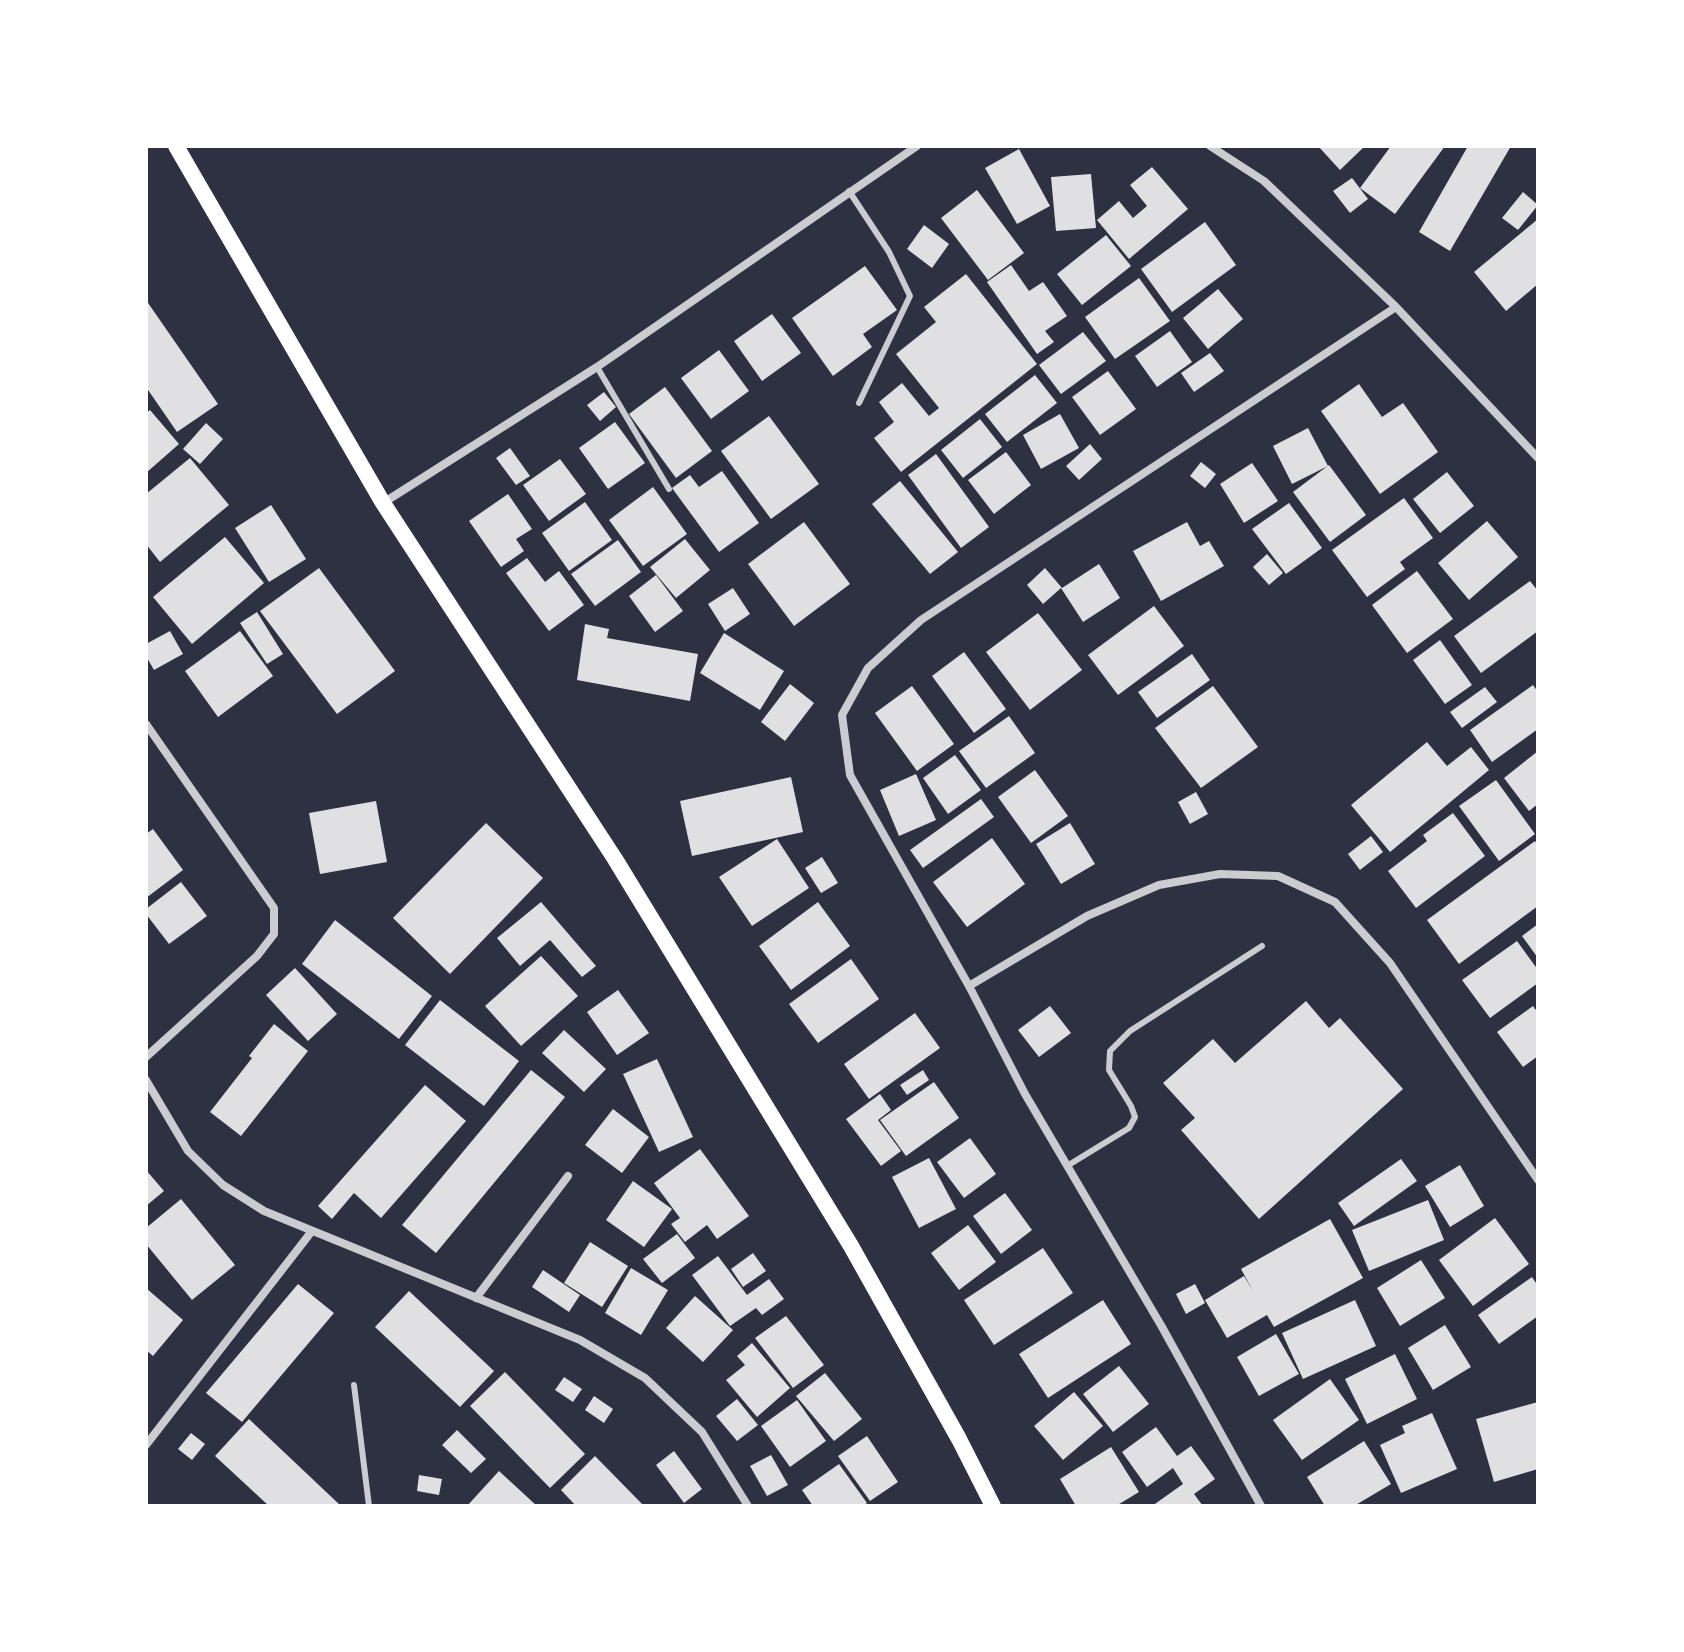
<!DOCTYPE html>
<style>
body{margin:0}
#map{position:relative;width:1684px;height:1652px;overflow:hidden;background:#2d3142;font-family:"Noto Sans",sans-serif}
canvas{display:block}
.frame{position:absolute;inset:0;border:148px solid #fff;pointer-events:none}
</style>
<div id="map">
<canvas width="1684" height="1652"></canvas>
<div class="frame"></div>
</div>
<script>
const g = document.querySelector('canvas').getContext('2d');
g.lineJoin = 'round';
function paint(path, color) { g.fillStyle = color; g.fill(path, 'evenodd'); }
const toPath = rows => new Path2D(rows.map(r => 'M' + r).join(''));
function trace(path, color, width, dash) { g.strokeStyle = color; g.lineWidth = width; g.lineCap = dash ? 'butt' : 'round'; g.setLineDash(dash || []); g.stroke(path); }
paint(toPath([
 [1318,146,1365,146,1340,170],
 [1391,146,1445,146,1395,214,1360,188],
 [1468,146,1511,146,1450,251,1419,232],
 [1019,149,1050,206,1017,224,985,168],
 [1152,167,1188,209,1129,259,1097,220,1119,201,1133,218,1147,206,1130,185],
 [1091,174,1096,228,1056,231,1051,177],
 [1352,178,1368,199,1350,213,1333,191],
 [977,190,1024,253,988,280,941,218],
 [1523,192,1538,205,1518,230,1502,218],
 [1538,219,1538,284,1506,311,1474,272],
 [1205,222,1236,265,1172,312,1141,269],
 [924,225,949,244,932,268,907,249],
 [1106,235,1131,266,1082,305,1057,274],
 [1011,265,1029,291,1043,282,1067,316,1045,331,1054,342,1037,354,987,282],
 [865,266,897,310,863,334,872,347,833,376,792,318],
 [966,274,1037,364,901,472,874,438,894,422,879,402,902,383,929,416,939,408,896,354,936,322,924,307],
 [1139,278,1170,321,1115,359,1085,317],
 [1218,289,1243,319,1208,349,1183,318],
 [146,300,218,404,177,432,146,387],
 [772,314,801,353,762,381,734,341],
 [1170,331,1192,362,1157,387,1135,356],
 [1083,332,1106,361,1061,394,1039,365],
 [719,350,749,391,711,419,681,378],
 [1210,353,1224,371,1194,392,1181,373],
 [1108,371,1136,409,1100,435,1072,397],
 [1035,375,1057,403,1007,442,985,414],
 [1359,384,1382,417,1403,403,1438,452,1380,494,1321,411],
 [665,387,712,451,676,478,629,414],
 [604,392,616,407,600,421,587,405],
 [150,410,179,444,146,473,146,413],
 [1060,414,1079,448,1041,469,1023,435],
 [769,416,819,484,771,519,721,451],
 [980,419,1002,447,963,478,941,450],
 [615,422,645,463,608,489,579,448],
 [206,423,223,439,200,464,183,449],
 [1308,428,1328,466,1292,484,1273,446],
 [1090,444,1102,459,1079,480,1066,466],
 [510,448,530,476,516,485,496,458],
 [1006,452,1031,485,994,514,968,480],
 [936,454,989,527,961,548,908,475],
 [190,458,229,505,160,562,146,544,146,494],
 [560,459,586,494,549,521,523,485],
 [1201,462,1216,474,1205,488,1190,476],
 [1252,463,1278,501,1244,523,1220,484],
 [1329,465,1366,515,1330,542,1293,492],
 [722,471,759,523,719,552,672,488,690,475,699,487],
 [1447,472,1474,506,1440,533,1413,499],
 [900,481,958,552,930,574,872,504],
 [653,487,687,534,643,566,609,520],
 [508,494,532,529,516,539,524,551,501,567,469,521],
 [1404,498,1433,538,1400,562,1405,569,1367,597,1332,550],
 [585,502,612,540,569,571,542,533],
 [1289,503,1322,548,1286,574,1252,529],
 [271,505,306,559,269,582,235,528],
 [1487,521,1518,557,1469,600,1438,563],
 [804,522,850,584,794,626,748,564],
 [1187,522,1200,546,1209,541,1224,566,1161,601,1133,551],
 [225,537,264,583,192,644,153,597],
 [685,539,710,570,676,598,650,567],
 [618,540,641,572,595,606,571,574],
 [1267,554,1283,573,1269,585,1253,567],
 [527,558,545,582,559,571,584,605,549,631,506,573],
 [1099,564,1120,598,1083,622,1061,588,1043,604,1027,585,1045,568,1062,588],
 [319,568,395,671,337,714,260,611],
 [1417,571,1453,619,1407,653,1372,605],
 [656,575,683,611,655,632,629,596],
 [1530,581,1538,591,1538,631,1481,673,1454,636],
 [733,588,750,614,725,631,708,604],
 [1154,606,1184,646,1118,695,1088,655],
 [257,612,283,654,267,664,240,623],
 [1038,613,1082,670,1030,710,986,652],
 [585,624,609,629,607,638,698,654,690,701,577,680],
 [170,631,183,654,154,670,146,656,146,644],
 [240,631,273,676,218,717,185,671],
 [724,633,784,671,760,710,700,673],
 [1440,640,1472,685,1445,704,1413,660],
 [964,652,1006,709,974,733,932,676],
 [1192,654,1210,680,1157,718,1138,692],
 [790,684,814,703,785,741,761,722],
 [1533,685,1538,692,1538,729,1492,762,1470,730],
 [912,686,954,744,917,771,875,713],
 [1213,686,1258,747,1201,788,1155,728],
 [1485,687,1497,702,1462,728,1450,712],
 [1009,716,1035,753,986,788,959,751],
 [1427,742,1447,766,1471,747,1489,770,1390,852,1351,805],
 [1538,751,1538,804,1529,811,1504,778],
 [955,755,981,790,948,814,923,778],
 [1035,770,1068,816,1031,843,998,797],
 [916,774,936,820,899,836,880,790],
 [791,777,803,832,692,856,680,801],
 [1496,780,1535,834,1499,861,1459,806],
 [1196,792,1208,814,1190,824,1178,802],
 [981,799,994,817,923,868,910,850],
 [376,801,387,862,320,874,309,813],
 [1453,813,1485,856,1416,908,1388,871,1427,841,1423,835],
 [486,823,543,878,450,974,393,918],
 [1070,823,1095,864,1061,884,1036,844],
 [153,829,183,870,146,898,146,834],
 [1371,836,1383,852,1360,870,1348,854],
 [992,838,1025,884,967,927,933,882],
 [777,839,809,888,752,926,719,877],
 [1535,841,1538,846,1538,906,1459,964,1427,920],
 [822,857,838,883,821,893,805,868],
 [181,882,207,916,169,944,146,914,146,909],
 [541,902,596,966,582,977,550,940,520,966,497,938],
 [818,902,850,946,791,990,759,946],
 [335,920,432,996,399,1039,302,964],
 [1538,924,1538,958,1522,936],
 [1517,941,1538,970,1538,983,1490,1018,1462,980],
 [541,956,578,996,521,1046,485,1006],
 [851,959,879,999,818,1043,789,1004],
 [295,968,337,1014,308,1041,266,995],
 [618,990,649,1033,617,1055,587,1012],
 [440,1000,519,1061,484,1106,405,1045],
 [1306,1001,1329,1028,1340,1018,1403,1089,1259,1219,1181,1130,1195,1118,1163,1083,1213,1039,1235,1063],
 [1050,1006,1071,1033,1039,1057,1018,1030],
 [1533,1006,1538,1013,1538,1056,1523,1067,1497,1032],
 [915,1013,940,1048,869,1099,844,1064],
 [274,1024,308,1051,241,1136,210,1112,252,1058,249,1056],
 [564,1030,606,1069,584,1092,542,1053],
 [657,1059,693,1137,659,1152,623,1074],
 [531,1070,565,1097,436,1253,402,1225],
 [923,1070,929,1080,907,1095,900,1085],
 [934,1082,959,1118,906,1156,880,1120],
 [425,1085,466,1121,381,1218,354,1193,332,1219,318,1206],
 [880,1094,891,1110,878,1120,901,1151,881,1166,846,1119],
 [613,1109,649,1137,622,1173,585,1145],
 [970,1138,996,1174,964,1198,937,1162],
 [700,1149,749,1216,717,1239,707,1225,685,1242,671,1224,680,1218,654,1183],
 [929,1158,956,1209,919,1228,892,1177],
 [1401,1159,1417,1181,1354,1226,1338,1203],
 [1460,1165,1484,1206,1450,1227,1425,1186],
 [146,1170,164,1191,146,1206],
 [633,1181,672,1209,644,1247,606,1220],
 [1005,1193,1032,1230,1001,1254,973,1216],
 [181,1199,235,1265,192,1300,146,1244,146,1228],
 [1428,1200,1444,1240,1369,1271,1352,1230],
 [1495,1218,1529,1264,1473,1306,1439,1260],
 [1330,1219,1363,1278,1274,1327,1267,1315,1227,1338,1205,1300,1244,1276,1253,1291,1241,1269],
 [968,1225,996,1262,959,1290,931,1253],
 [677,1234,695,1258,662,1283,643,1259],
 [590,1242,628,1266,602,1307,564,1283],
 [1043,1248,1073,1293,994,1345,964,1300],
 [753,1253,766,1271,743,1287,731,1269],
 [718,1256,747,1295,769,1279,784,1299,762,1315,756,1308,730,1326,692,1275],
 [1421,1260,1445,1298,1400,1326,1377,1288],
 [631,1268,668,1290,641,1335,605,1313],
 [543,1270,580,1295,569,1312,532,1287],
 [1532,1277,1538,1286,1538,1316,1499,1344,1478,1315],
 [298,1284,334,1313,242,1422,206,1393],
 [1195,1284,1205,1303,1186,1314,1176,1294],
 [146,1288,183,1320,153,1356,146,1350],
 [409,1291,494,1371,460,1407,375,1327],
 [695,1296,733,1330,703,1362,666,1328],
 [1103,1300,1131,1344,1048,1398,1019,1354],
 [1355,1300,1376,1346,1303,1379,1282,1333],
 [786,1316,824,1365,793,1388,755,1338],
 [1445,1325,1471,1367,1433,1390,1408,1348],
 [1276,1334,1299,1374,1259,1396,1237,1357],
 [752,1343,790,1388,757,1417,726,1380,745,1365,737,1356],
 [1395,1354,1417,1399,1367,1424,1345,1379],
 [1119,1366,1149,1404,1113,1432,1083,1394],
 [505,1372,585,1454,550,1488,470,1406],
 [825,1373,862,1419,834,1441,796,1396],
 [564,1377,582,1389,573,1402,555,1390],
 [1330,1379,1359,1420,1302,1460,1273,1420],
 [1074,1392,1103,1426,1063,1460,1034,1426],
 [594,1396,613,1409,604,1423,585,1410],
 [737,1399,758,1425,737,1441,716,1416],
 [797,1400,826,1441,790,1467,761,1426],
 [1538,1402,1538,1469,1494,1482,1476,1419],
 [1432,1413,1457,1469,1401,1493,1380,1445,1405,1433,1402,1426],
 [249,1419,341,1506,269,1506,215,1456],
 [1156,1427,1177,1456,1191,1446,1215,1479,1194,1494,1203,1506,1152,1506,1183,1484,1173,1468,1147,1487,1122,1452],
 [457,1430,486,1459,471,1473,442,1445],
 [191,1433,205,1444,192,1460,178,1449],
 [867,1436,898,1482,870,1501,838,1456],
 [1364,1441,1391,1484,1354,1506,1325,1506,1307,1477],
 [1111,1447,1139,1492,1116,1506,1076,1506,1060,1479],
 [674,1451,702,1489,684,1503,656,1465],
 [771,1455,788,1485,767,1496,750,1466],
 [595,1456,644,1506,576,1506,561,1490],
 [839,1464,867,1503,863,1506,813,1506,802,1490],
 [499,1471,537,1506,467,1506],
 [419,1475,442,1479,439,1495,417,1491]
]), '#e0e0e3');
trace(toPath([
 [849,191,889,252,910,296,859,403],
 [597,367,669,489],
 [1067,1166,1129,1128,1135,1117,1131,1106,1109,1070,1110,1051,1130,1031,1262,946],
 [354,1385,369,1506]
]), '#caccd0', 6);
trace(toPath([
 [1210,146,1264,181,1396,307,1538,458],
 [383,503,597,367,917,146],
 [146,724,274,908,274,934,257,956,146,1057],
 [969,986,1087,916,1159,885,1220,874,1278,876,1335,902,1390,963,1538,1180],
 [146,1080,188,1151,223,1185,264,1211,580,1340,645,1378,702,1432,748,1506],
 [476,1298,568,1176],
 [146,1445,312,1231],
 [1261,1506,1162,1327,1025,1094,969,986,850,775,842,715,868,668,921,620,1396,307]
]), '#caccd0', 8);
trace(toPath([
 [176,146,383,503,615,859,851,1246,959,1439,993,1506]
]), '#fff', 16);
</script>
